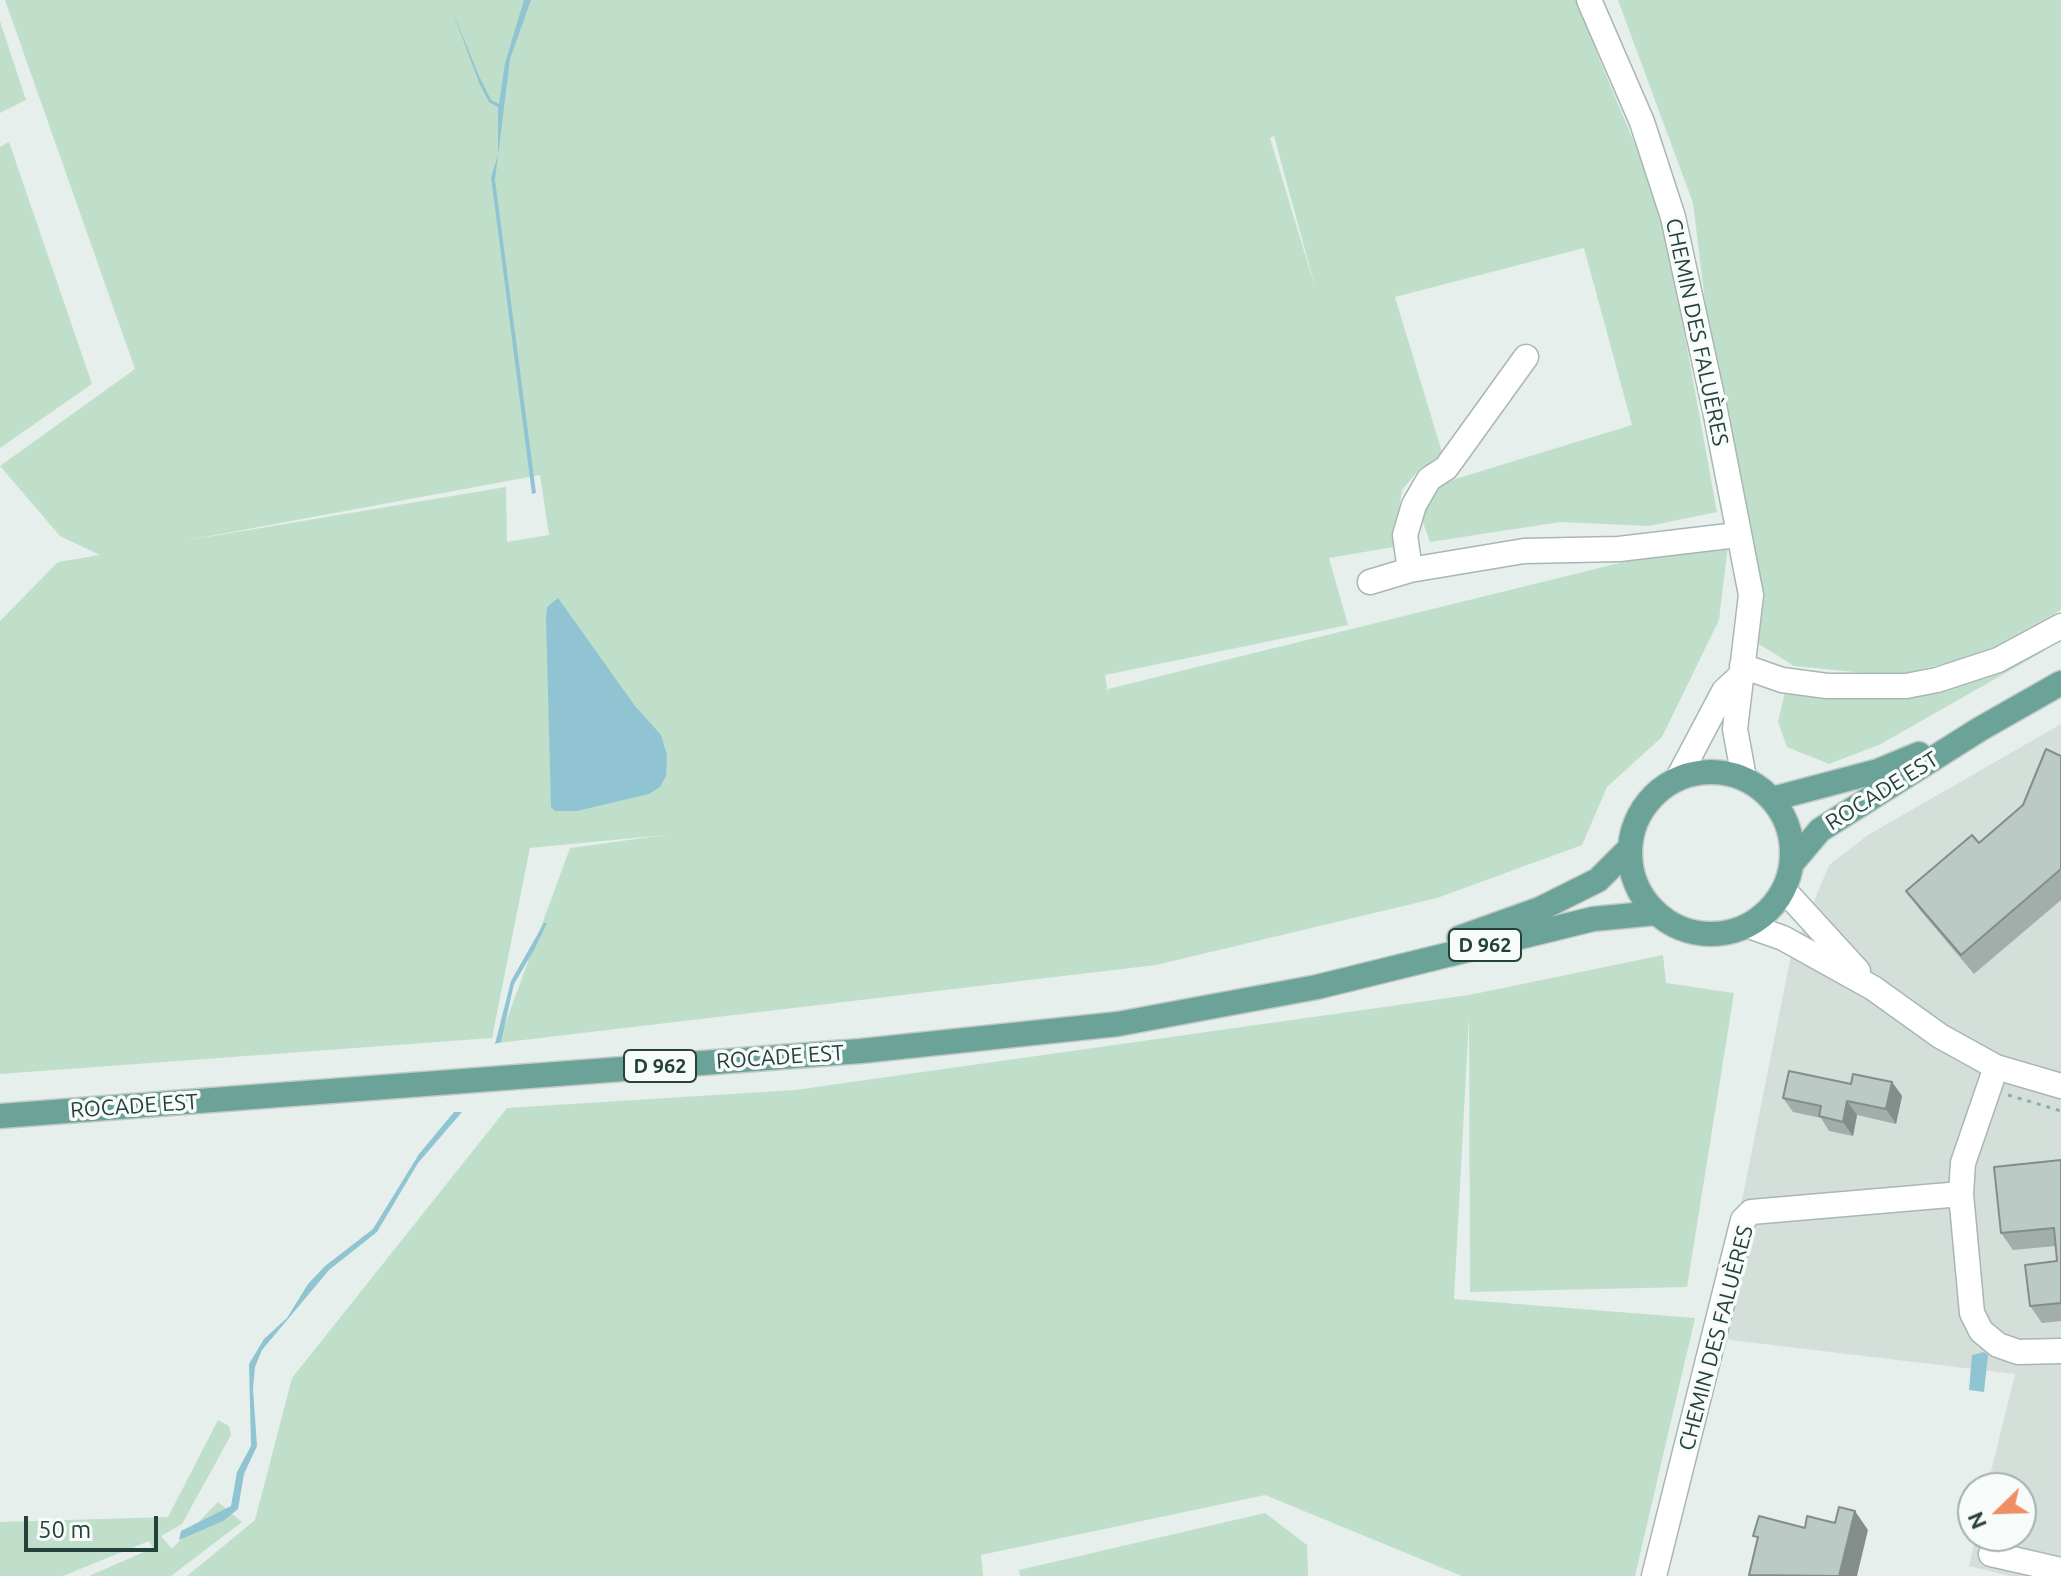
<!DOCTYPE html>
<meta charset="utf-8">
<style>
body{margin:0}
#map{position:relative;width:2061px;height:1576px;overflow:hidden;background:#e6efeb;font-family:Ubuntu,sans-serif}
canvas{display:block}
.north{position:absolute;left:1957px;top:1472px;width:80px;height:80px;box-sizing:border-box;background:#f7fbf9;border:2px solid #a3b1ad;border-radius:50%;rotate:247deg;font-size:22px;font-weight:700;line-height:32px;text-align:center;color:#25413b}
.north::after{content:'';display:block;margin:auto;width:28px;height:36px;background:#f08e63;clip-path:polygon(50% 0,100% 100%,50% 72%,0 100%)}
.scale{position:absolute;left:24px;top:1516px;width:134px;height:36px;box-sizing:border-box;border:4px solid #25413b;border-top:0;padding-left:10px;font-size:24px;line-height:28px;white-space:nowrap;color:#25413b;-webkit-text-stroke:6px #f7fbf9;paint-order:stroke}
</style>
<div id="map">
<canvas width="2061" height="1576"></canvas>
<div class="north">N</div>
<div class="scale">50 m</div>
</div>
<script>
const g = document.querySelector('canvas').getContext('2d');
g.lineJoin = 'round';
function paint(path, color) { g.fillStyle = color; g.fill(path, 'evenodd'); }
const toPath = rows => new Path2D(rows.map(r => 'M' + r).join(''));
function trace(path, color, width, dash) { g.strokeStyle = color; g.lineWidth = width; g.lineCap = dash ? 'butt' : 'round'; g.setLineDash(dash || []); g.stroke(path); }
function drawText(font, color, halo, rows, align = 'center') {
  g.font = font + ' Ubuntu,sans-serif'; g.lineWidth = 7; g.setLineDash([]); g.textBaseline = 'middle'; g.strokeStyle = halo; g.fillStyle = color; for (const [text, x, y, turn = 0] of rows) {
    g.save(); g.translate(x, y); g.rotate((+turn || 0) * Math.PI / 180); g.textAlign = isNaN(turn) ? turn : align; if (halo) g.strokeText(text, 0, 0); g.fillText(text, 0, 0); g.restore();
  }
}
paint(toPath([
 [2061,724,2061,1576,2010,1576,1969,1566,1976,1536,2021,1536,2021,1488,1987,1488,2015,1374,1705,1337,1743,1195,1790,960,1829,865,1868,835]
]), '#d4dfda');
paint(toPath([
 [5,0,1582,0,1598,56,1652,185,1668,243,1717,512,1649,526,1560,522,1430,542,1422,520,1427,495,1439,484,1632,425,1584,248,1395,297,1444,459,1420,468,1402,490,1393,547,1329,558,1348,625,1105,675,1108,694,1108,689,1729,536,1719,620,1662,737,1607,787,1582,845,1437,898,1156,965,498,1043,570,848,665,835,530,848,492,1038,0,1074,0,621,58,562,100,555,60,536,0,466,135,369],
 [1274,136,1314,283,1314,284,1270,138],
 [540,475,549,535,507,542,506,487,183,541],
 [1618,0,2061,0,2061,610,1976,656,1895,676,1794,666,1746,636,1693,203],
 [0,21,26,100,0,113],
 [9,142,92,384,0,448,0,147],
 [2046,650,1879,745,1829,764,1787,747,1778,722,1785,692,1957,682],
 [1663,955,1666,983,1734,993,1687,1287,1470,1292,1469,1017,1454,1299,1695,1318,1635,1576,1462,1576,1265,1495,981,1555,983,1576,187,1576,255,1520,292,1378,507,1108,795,1090,1469,995],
 [218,1420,229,1426,231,1435,182,1524,161,1536,172,1549,218,1502,242,1522,171,1576,89,1576,153,1548,149,1541,63,1576,0,1576,0,1522,168,1517],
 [1265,1513,1307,1545,1308,1576,1020,1576,1019,1570]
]), '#c0dfca');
paint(toPath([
 [524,0,531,0,510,59,495,180,536,493,532,494,491,177,498,155,498,107,489,102,480,85,452,10,479,76,491,100,499,104,505,63],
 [558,598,635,706,661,735,667,755,666,776,660,787,649,794,577,811,555,811,551,807,546,618,547,607],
 [544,923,547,923,534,950,514,984,501,1042,495,1044,511,981],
 [454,1112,462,1112,418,1163,377,1232,329,1270,262,1350,255,1367,253,1389,257,1446,244,1474,238,1509,223,1521,179,1540,181,1531,231,1506,237,1472,251,1446,249,1364,264,1339,287,1318,308,1284,325,1266,373,1229,419,1154],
 [1984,1352,1988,1355,1984,1392,1969,1390,1972,1355]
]), '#90c4d2');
const minor = toPath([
 [1589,0,1642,122,1673,217,1715,410,1751,595,1735,729,1744,778],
 [1410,570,1405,535,1414,505,1429,479,1446,468,1526,357],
 [1370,582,1410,570,1524,551,1619,549,1737,535],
 [1742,666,1782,680,1827,686,1906,686,1937,680,1998,660,2061,626],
 [1678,778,1724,691,1739,677],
 [1784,890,1858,971],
 [1749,926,1783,938,1873,988,1940,1036,1996,1067,2061,1086],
 [1996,1067,1963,1163,1961,1194,1972,1313,1981,1331,1998,1345,2018,1352,2061,1351],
 [1991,1554,2061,1570],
 [1654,1576,1743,1220,1751,1212,1961,1194]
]);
const major = toPath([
 '1630 853a81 81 0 1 1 162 0a81 81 0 1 1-162 0Z',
 [1772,799,1878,771,1919,754],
 [1792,863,1820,830,1980,729,2061,683],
 [1459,938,1540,909,1598,880,1630,848],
 [0,1116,861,1051,1118,1024,1317,987,1593,919,1656,913]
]);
trace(minor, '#a8b7b3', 27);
trace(major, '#c2cac8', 27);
trace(toPath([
 [2008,1095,2061,1111]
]), '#87b2a7', 3, [4, 6]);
trace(minor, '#fff', 24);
trace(major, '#6ca398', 24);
paint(toPath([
 [2061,756,2061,900,1974,974,1920,910,1906,891,1979,843,2023,805],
 [1892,1082,1902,1096,1896,1124,1857,1115,1853,1136,1829,1131,1821,1118,1793,1112,1783,1098,1851,1084],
 [2061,1160,2061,1321,2042,1323,2030,1306,2057,1261,2056,1246,2013,1250,2001,1233]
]), '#a1aea9');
paint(toPath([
 [1892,1082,1902,1096,1896,1124,1886,1109],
 [1847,1101,1857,1115,1853,1136,1843,1122],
 [1855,1511,1868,1530,1857,1576,1839,1576]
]), '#838d8a');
const building = toPath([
 [2046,749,2061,756,2061,869,1961,955,1906,891,1972,835,1979,843,2023,805,2046,749],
 [1789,1071,1851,1084,1853,1074,1892,1082,1886,1109,1847,1101,1843,1122,1819,1116,1821,1106,1783,1098,1789,1071],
 [2061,1160,2061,1303,2030,1306,2025,1265,2057,1261,2054,1228,2001,1233,1994,1167,2061,1160],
 [1839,1507,1855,1511,1839,1576,1749,1575,1758,1537,1753,1536,1759,1516,1805,1528,1807,1516,1835,1523,1839,1507]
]);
paint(building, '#bbcac5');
trace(building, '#838d8a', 2);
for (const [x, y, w] of [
 [1485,945,72],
 [660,1066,72]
]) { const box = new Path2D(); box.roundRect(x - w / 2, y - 16, w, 32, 6); g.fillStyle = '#f7fbf9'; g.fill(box); trace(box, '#25413b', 2); }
drawText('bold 20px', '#25413b', null, [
 ["D 962",1485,945],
 ["D 962",660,1066]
]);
drawText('22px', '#25413b', '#f7fbf9', [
 ["CHEMIN DES FALUÈRES",1697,332,78],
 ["ROCADE EST",1882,791,-32],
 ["ROCADE EST",780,1057,-4],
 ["ROCADE EST",134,1106,-4],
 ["CHEMIN DES FALUÈRES",1716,1338,-75]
]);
</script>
